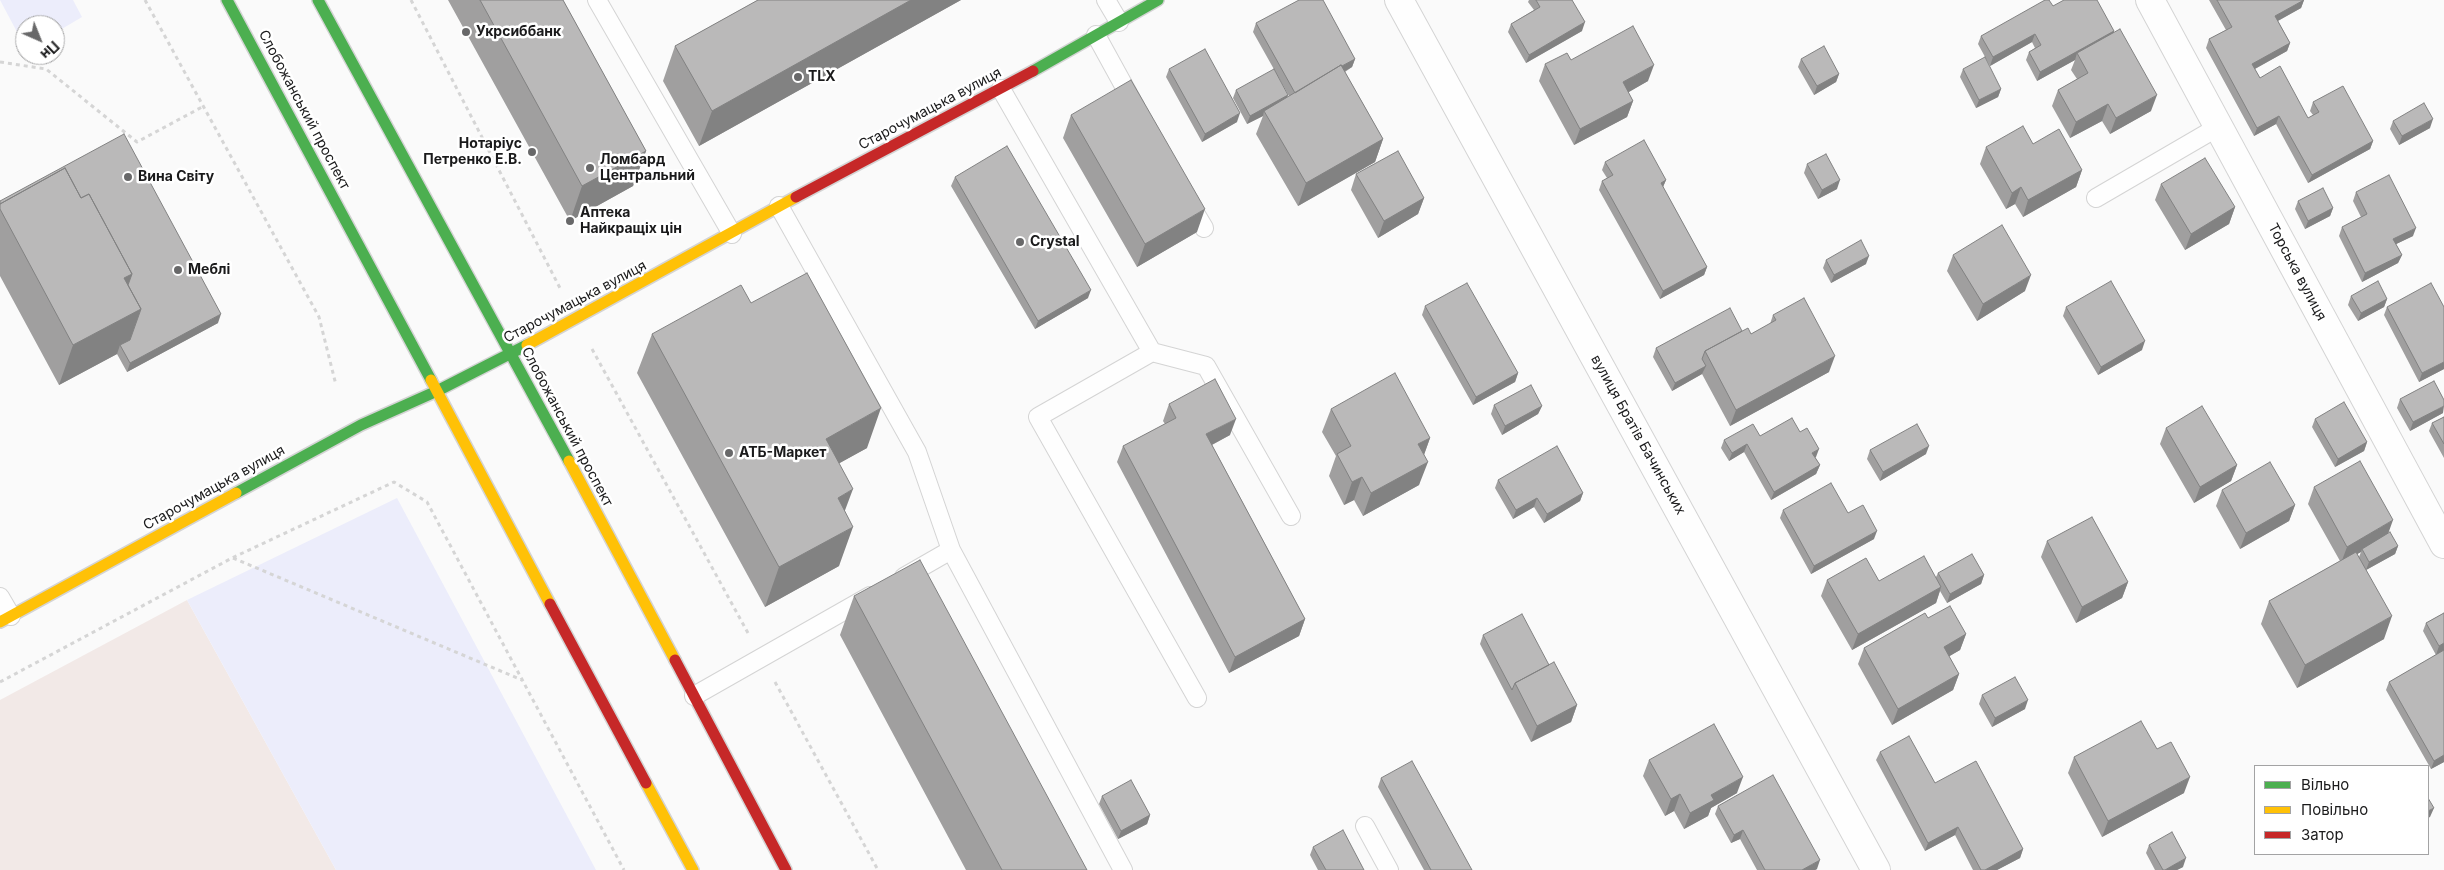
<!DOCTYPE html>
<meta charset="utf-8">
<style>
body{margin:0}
#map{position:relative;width:2444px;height:870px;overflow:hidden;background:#fafafa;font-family:Inter,sans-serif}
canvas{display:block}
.legend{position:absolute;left:2254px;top:765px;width:175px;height:90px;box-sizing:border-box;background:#fff;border:1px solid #a3a3a4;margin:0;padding:6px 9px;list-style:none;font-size:15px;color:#1a1a1b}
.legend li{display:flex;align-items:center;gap:10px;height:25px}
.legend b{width:25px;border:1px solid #a3a3a4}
.north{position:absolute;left:15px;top:15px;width:50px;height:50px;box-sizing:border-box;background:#fff;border:1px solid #a3a3a4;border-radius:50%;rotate:136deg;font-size:14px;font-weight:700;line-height:20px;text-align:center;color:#1a1a1b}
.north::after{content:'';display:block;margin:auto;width:18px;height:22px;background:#686869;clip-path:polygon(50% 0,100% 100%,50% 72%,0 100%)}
</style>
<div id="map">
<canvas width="2444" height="870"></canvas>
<ul class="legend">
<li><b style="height:6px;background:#4caf50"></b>Вільно</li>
<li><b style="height:6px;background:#ffc107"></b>Повільно</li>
<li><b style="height:6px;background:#c62828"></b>Затор</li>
</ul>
<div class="north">Пн</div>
</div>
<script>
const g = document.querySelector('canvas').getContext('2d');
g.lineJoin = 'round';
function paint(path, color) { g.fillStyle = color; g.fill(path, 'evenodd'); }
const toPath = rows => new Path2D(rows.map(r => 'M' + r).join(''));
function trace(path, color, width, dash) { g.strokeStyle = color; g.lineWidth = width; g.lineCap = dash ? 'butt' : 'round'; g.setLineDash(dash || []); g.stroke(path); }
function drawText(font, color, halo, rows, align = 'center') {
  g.font = font + ' Inter,sans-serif'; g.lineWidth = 5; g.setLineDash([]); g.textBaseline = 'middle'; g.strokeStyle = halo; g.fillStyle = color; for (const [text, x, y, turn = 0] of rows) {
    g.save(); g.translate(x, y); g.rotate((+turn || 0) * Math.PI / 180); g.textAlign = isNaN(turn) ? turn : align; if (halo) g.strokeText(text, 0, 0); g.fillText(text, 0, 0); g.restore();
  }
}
paint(toPath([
 [187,600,336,870,0,870,0,700]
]), '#f2e9e7');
paint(toPath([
 [0,0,73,0,82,17,55,33,55,25,25,25,25,47],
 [397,498,596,870,336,870,187,600]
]), '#ecedfb');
const lane = toPath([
 [597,0,732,234],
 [1106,0,1119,22],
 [1096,35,1135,106],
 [1001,89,1152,352,1206,366,1291,516],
 [2096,198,2218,127],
 [1189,203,1204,228],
 [779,206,917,452,951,550,1123,870],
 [1152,352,1038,417,1197,698],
 [904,577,951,550],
 [0,597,11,616],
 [694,696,870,596],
 [1365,826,1389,870]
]);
const street = toPath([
 [1399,0,1876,870],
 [2150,0,2444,544]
]);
const fast = toPath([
 [227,0,431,380],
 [318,0,569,461],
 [1033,71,1158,0],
 [236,493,361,425,437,391,527,345]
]);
const slow = toPath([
 [527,345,796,197],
 [431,380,550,604],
 [569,461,675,660],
 [0,622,236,493],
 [646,783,693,870]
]);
const jam = toPath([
 [796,197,1033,71],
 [550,604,646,783],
 [675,660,786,870]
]);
trace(lane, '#d4d4d4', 20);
trace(street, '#d4d4d4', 30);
trace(fast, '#d4d4d4', 14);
trace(slow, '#d4d4d4', 14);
trace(jam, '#d4d4d4', 14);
trace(toPath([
 [145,0,319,317,336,385],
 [411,0,561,290],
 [0,62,46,69,137,142,204,106],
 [592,349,748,633],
 [233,558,522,680],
 [0,682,232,558,394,482,427,502,624,870],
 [775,682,878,870]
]), '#d5d5d5', 3, [4, 4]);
trace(lane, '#fefefe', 18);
trace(street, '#fefefe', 28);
trace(fast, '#4caf50', 11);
trace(slow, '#ffc107', 11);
trace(jam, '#c62828', 11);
paint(toPath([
 [448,0,563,0,646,151,633,186,570,221],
 [758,0,961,0,699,146,663,81,675,46],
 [1529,0,1572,0,1582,31,1526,63,1508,32,1511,24,1534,10,1528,2],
 [2209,0,2304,0,2301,8,2278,21,2290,43,2287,51,2255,69,2260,78,2308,118,2313,115,2310,111,2313,102,2373,141,2370,149,2308,183,2276,124,2254,136,2206,48,2209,39,2226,30],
 [2053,6,2114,31,2114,33,2151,111,2110,134,2102,121,2070,138,2052,106,2058,90,2077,79,2071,70,2075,60,2037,81,2026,60,2029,52,2035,48,2032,42,1990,66,1978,44,1981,36],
 [1256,23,1355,59,1352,67,1345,72,1383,139,1375,162,1298,206,1256,134,1263,116,1247,124,1233,98,1236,90,1288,95,1287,98,1289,96,1253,32],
 [1801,59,1839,74,1836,82,1814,95,1798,67],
 [1571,60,1648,81,1628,92,1633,101,1627,117,1574,145,1539,81,1545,64],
 [1169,69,1237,122,1202,142,1166,77],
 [1963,69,2001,89,1998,97,1976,108,1960,77],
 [1071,115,1197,232,1137,267,1063,138],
 [2393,121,2430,128,2399,145,2390,129],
 [2033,144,2082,170,2076,187,2023,217,2015,204,2006,209,1980,164,1986,147],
 [1605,162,1666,180,1663,187,1707,267,1704,275,1660,299,1599,190,1602,181,1607,178,1602,170],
 [1807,164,1837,189,1818,199,1804,173],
 [1356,174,1424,198,1418,214,1378,238,1351,190],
 [955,177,1088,298,1035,329,951,186],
 [2161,184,2235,207,2229,224,2185,250,2155,200],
 [2356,192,2413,236,2396,244,2402,255,2398,263,2362,282,2339,236,2342,227,2361,217,2353,201],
 [0,201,218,323,127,372,117,354,59,385,0,276],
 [2298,201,2333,208,2330,216,2305,229,2295,209],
 [1953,255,2025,291,1977,321,1947,271],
 [1826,260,1866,264,1831,283,1823,268],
 [2351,296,2387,299,2384,307,2358,321,2348,305],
 [751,303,867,448,839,463,845,511,839,566,765,607,637,373,652,334],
 [1425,306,1518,373,1515,382,1473,405,1422,315],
 [2066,307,2142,350,2098,375,2063,316],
 [2387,307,2444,307,2444,369,2419,382,2384,315],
 [1773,315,1829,372,1730,426,1702,374,1672,391,1653,357,1656,348,1742,331,1751,334,1770,324],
 [2400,399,2443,413,2410,431,2397,408],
 [1169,404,1230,435,1212,445,1305,619,1299,636,1229,673,1117,462,1123,446,1165,424,1163,421],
 [1494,405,1542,406,1538,414,1502,435,1491,414],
 [1331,409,1430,438,1424,455,1419,485,1363,516,1354,500,1344,505,1329,476,1336,456,1322,432],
 [2444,417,2444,458,2429,431,2432,423],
 [2315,419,2367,442,2364,451,2335,467,2312,427],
 [2166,428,2237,465,2231,481,2194,503,2160,444],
 [1800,432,1820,465,1816,474,1771,500,1744,452,1729,461,1721,448,1724,440],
 [1870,450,1926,454,1880,481,1867,459],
 [1498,480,1583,493,1580,501,1544,523,1534,507,1513,519,1495,488],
 [2314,487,2398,546,2395,554,2366,570,2384,639,2297,688,2261,624,2269,601,2340,561,2308,504],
 [2361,552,2359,557,2357,554],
 [2222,490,2295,505,2289,521,2240,549,2216,506],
 [1783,510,1848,513,1874,539,1811,574,1780,518],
 [2047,541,2128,582,2122,598,2076,623,2041,557],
 [1938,573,1984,575,1981,584,1947,603,1940,591,1936,603,1852,650,1821,596,1827,580,1879,581,1936,577],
 [854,596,1087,870,966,870,840,635],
 [2444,613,2444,762,2431,769,2386,690,2389,682,2436,655,2423,631,2426,623],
 [1928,618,1966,634,1960,650,1949,656,1959,674,1953,690,1892,725,1858,664,1864,648],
 [1483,635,1549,665,1577,705,1571,722,1531,742,1480,644],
 [1982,695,2025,709,1992,727,1979,704],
 [2157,749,2184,793,2102,837,2068,773,2074,757],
 [1880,752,1935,783,2023,849,2020,858,1997,870,1973,870,1955,835,1925,851,1876,760],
 [1649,760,1737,793,1711,808,1708,816,1684,829,1674,811,1665,816,1643,776],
 [1381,778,1472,870,1424,870,1378,787],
 [1102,796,1150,815,1147,824,1118,839,1099,804],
 [1718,806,1817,869,1815,870,1757,870,1740,839,1731,843,1715,814],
 [2149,845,2183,867,2177,870,2155,870,2146,853],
 [1313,847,1364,870,1318,870,1310,855]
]), '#a09f9f');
paint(toPath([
 [911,0,961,0,699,146,712,111],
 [2304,0,2301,8,2272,24,2275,16],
 [1585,22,1582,31,1526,63,1529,55],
 [2114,31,2111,40,2077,53,2075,60,2037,81,2040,72],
 [2035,34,2032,42,1990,66,1993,57],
 [2290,43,2287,51,2249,72,2252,64],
 [1355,59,1352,67,1292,101,1295,93],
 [1654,65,1648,81,1617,99,1623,82],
 [1839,74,1836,82,1814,95,1817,86],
 [2001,89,1998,97,1976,108,1979,100],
 [1288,95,1285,104,1264,111,1263,116,1247,124,1250,116],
 [2157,95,2151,111,2110,134,2116,118],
 [1633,101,1627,117,1574,145,1580,129],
 [2108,104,2102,121,2070,138,2076,122],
 [1240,113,1237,122,1202,142,1205,134],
 [2279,116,2276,124,2254,136,2257,128],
 [2433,119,2430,128,2399,145,2402,136],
 [1383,139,1375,162,1298,206,1306,183],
 [2373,141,2370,149,2308,183,2312,175],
 [646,151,633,186,570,221,582,186],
 [2082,170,2076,187,2023,217,2028,200],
 [1666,180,1662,189,1661,183],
 [1840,180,1837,189,1818,199,1822,190],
 [2021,187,2015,204,2006,209,2012,193],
 [1424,198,1418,214,1378,238,1384,221],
 [2235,207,2229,224,2185,250,2191,234],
 [2333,208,2330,216,2305,229,2308,221],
 [1205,209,1197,232,1137,267,1145,244],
 [2416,228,2413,236,2390,247,2393,239],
 [2402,255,2398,263,2362,282,2365,273],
 [1869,256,1866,264,1831,283,1834,275],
 [1707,267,1704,275,1660,299,1663,291],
 [132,274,117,314,124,278],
 [2031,275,2025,291,1977,321,1983,304],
 [1091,290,1088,298,1035,329,1038,321],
 [2387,299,2384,307,2358,321,2361,313],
 [141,309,127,348,120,345,117,354,59,385,73,345],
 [221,314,218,323,127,372,130,363],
 [2145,341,2142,350,2098,375,2101,367],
 [1835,356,1829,372,1730,426,1736,410],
 [2444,362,2444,369,2419,382,2422,373],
 [1706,366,1702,374,1672,391,1675,383],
 [1518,373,1515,382,1473,405,1476,397],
 [1542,406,1538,414,1502,435,1505,426],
 [2444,406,2443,413,2410,431,2413,422],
 [881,408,867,448,811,479,826,439],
 [1236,419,1230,435,1200,451,1206,434],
 [1430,438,1422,460,1418,444],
 [2367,442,2364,451,2335,467,2338,459],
 [1747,444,1744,452,1729,461,1732,453],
 [1929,446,1926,454,1880,481,1883,472],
 [1819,449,1816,457,1809,461,1812,453],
 [1428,462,1419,485,1363,516,1371,493],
 [1820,465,1816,474,1771,500,1774,492],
 [2237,465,2231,481,2194,503,2200,487],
 [1362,477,1354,500,1344,505,1352,482],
 [853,489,838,529,838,498],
 [1583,493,1580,501,1544,523,1547,514],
 [1537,498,1534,507,1513,519,1516,510],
 [2295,505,2289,521,2240,549,2246,533],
 [2393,520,2387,537,2362,549,2361,552,2341,563,2347,547],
 [853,527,839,566,765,607,779,567],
 [1877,531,1874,539,1811,574,1814,566],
 [2398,546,2395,554,2366,570,2369,562],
 [1984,575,1981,584,1947,603,1950,594],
 [2128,582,2122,598,2076,623,2082,607],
 [1941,587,1936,603,1852,650,1858,634],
 [2392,616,2384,639,2297,688,2305,665],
 [1305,619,1299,636,1229,673,1235,657],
 [1966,634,1960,650,1938,663,1944,647],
 [2444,643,2444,650,2436,655,2439,646],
 [1959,674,1953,690,1892,725,1898,709],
 [2028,700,2025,709,1992,727,1995,718],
 [1577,705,1571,722,1531,742,1537,726],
 [2444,755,2444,762,2431,769,2434,761],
 [1743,777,1737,793,1711,808,1708,816,1684,829,1690,813,1711,795],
 [2190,777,2184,793,2102,837,2108,821],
 [1680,794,1674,811,1665,816,1671,799],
 [2434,808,2430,817,2428,818,2428,811],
 [1150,815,1147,824,1118,839,1121,831],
 [1958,827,1955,835,1925,851,1928,843],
 [1743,830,1740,839,1731,843,1734,835],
 [2023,849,2020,858,1997,870,1985,870],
 [2186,858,2183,867,2177,870,2165,870],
 [1820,860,1817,869,1815,870,1802,870]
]), '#828282');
const building = toPath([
 [480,0,563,0,646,151,582,186,480,0],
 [758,0,911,0,712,111,675,46,758,0],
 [1299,0,1323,0,1355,59,1342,66,1341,65,1295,93,1256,23,1299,0],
 [1536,0,1572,0,1585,22,1529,55,1511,24,1540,7,1536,0],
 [2045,0,2049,0,2053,6,2064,0,2097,0,2114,31,2040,72,2029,52,2041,45,2035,34,1993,57,1981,36,2045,0],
 [2217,0,2304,0,2275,16,2290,43,2252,64,2260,78,2280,66,2308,118,2319,112,2313,102,2343,86,2373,141,2312,175,2279,116,2257,128,2209,39,2232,27,2217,0],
 [1633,26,1654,65,1623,82,1633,101,1580,129,1545,64,1567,53,1571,60,1633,26],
 [2120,29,2157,95,2116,118,2108,104,2076,122,2058,90,2088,73,2077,53,2120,29],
 [1824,46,1839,74,1817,86,1801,59,1824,46],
 [1205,49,1240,113,1205,134,1169,69,1205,49],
 [1985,57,2001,89,1979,100,1963,69,1985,57],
 [1341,65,1383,139,1306,183,1264,111,1341,65],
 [1274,69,1288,95,1250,116,1236,90,1274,69],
 [1131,80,1205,209,1145,244,1071,115,1131,80],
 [2424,103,2433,119,2402,136,2393,121,2424,103],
 [2023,126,2033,144,2059,129,2082,170,2028,200,2021,187,2012,193,1986,147,2023,126],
 [124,134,221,314,130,363,120,345,130,340,141,309,128,285,132,274,89,194,81,198,65,168,0,204,0,201,124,134],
 [1644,140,1666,180,1661,183,1707,267,1663,291,1602,181,1613,175,1605,162,1644,140],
 [1007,146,1091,290,1038,321,955,177,1007,146],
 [1398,151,1424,198,1384,221,1356,174,1398,151],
 [1826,154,1840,180,1822,190,1807,164,1826,154],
 [2205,158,2235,207,2191,234,2161,184,2205,158],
 [65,168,81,198,89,194,132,274,124,278,141,309,73,345,0,209,0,204,65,168],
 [2389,175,2416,228,2393,239,2402,255,2365,273,2342,227,2367,214,2356,192,2389,175],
 [2323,188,2333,208,2308,221,2298,201,2323,188],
 [2002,225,2031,275,1983,304,1953,255,2002,225],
 [1861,240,1869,256,1834,275,1826,260,1861,240],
 [807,273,881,408,826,439,853,489,838,498,853,527,779,567,652,334,741,285,751,303,807,273],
 [2111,281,2145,341,2101,367,2066,307,2111,281],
 [2378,281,2387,299,2361,313,2351,296,2378,281],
 [1467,283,1518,373,1476,397,1425,306,1467,283],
 [2431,283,2444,307,2444,362,2422,373,2387,307,2431,283],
 [1804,298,1835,356,1736,410,1705,351,1748,328,1751,334,1776,320,1773,315,1804,298],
 [1730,308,1742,331,1705,351,1702,359,1706,366,1675,383,1656,348,1730,308],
 [1395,373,1430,438,1418,444,1428,462,1371,493,1362,477,1352,482,1337,454,1351,446,1331,409,1395,373],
 [1215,379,1236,419,1206,434,1305,619,1235,657,1123,446,1176,418,1169,404,1215,379],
 [2434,381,2444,400,2444,406,2413,422,2400,399,2434,381],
 [1531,385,1542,406,1505,426,1494,405,1531,385],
 [2344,402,2367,442,2338,459,2315,419,2344,402],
 [2202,406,2237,465,2200,487,2166,428,2202,406],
 [2444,417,2444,444,2432,423,2444,417],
 [1792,418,1800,432,1807,428,1819,449,1812,453,1820,465,1774,492,1747,444,1732,453,1724,440,1753,424,1760,436,1792,418],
 [1917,424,1929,446,1883,472,1870,450,1917,424],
 [1557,446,1583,493,1547,514,1537,498,1516,510,1498,480,1557,446],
 [2360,461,2393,520,2347,547,2314,487,2360,461],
 [2270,462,2295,505,2246,533,2222,490,2270,462],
 [1831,483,1848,513,1863,505,1877,531,1814,566,1783,510,1831,483],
 [2092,517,2128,582,2082,607,2047,541,2092,517],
 [2390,532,2398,546,2369,562,2362,549,2390,532],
 [2356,552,2392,616,2305,665,2269,601,2356,552],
 [1972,554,1984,575,1950,594,1938,573,1972,554],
 [1924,556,1941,587,1858,634,1827,580,1866,558,1879,581,1924,556],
 [920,560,1087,870,1002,870,854,596,920,560],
 [1950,606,1966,634,1944,647,1959,674,1898,709,1864,648,1925,613,1928,618,1950,606],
 [2444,613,2444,643,2439,646,2426,623,2444,613],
 [1522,614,1549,665,1515,683,1512,690,1483,635,1522,614],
 [2444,650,2444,755,2434,761,2389,682,2444,650],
 [1554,662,1577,705,1537,726,1515,683,1554,662],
 [2015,677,2028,700,1995,718,1982,695,2015,677],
 [2141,721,2157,749,2171,742,2190,777,2108,821,2074,757,2141,721],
 [1714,724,1743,777,1711,795,1714,800,1690,813,1680,794,1671,799,1649,760,1714,724],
 [1909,736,1935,783,1976,761,2023,849,1985,870,1981,870,1958,827,1928,843,1880,752,1909,736],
 [1412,761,1472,870,1431,870,1381,778,1412,761],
 [1773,775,1820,860,1802,870,1765,870,1743,830,1734,835,1718,806,1773,775],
 [1131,780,1150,815,1121,831,1102,796,1131,780],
 [2428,798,2434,808,2428,811,2428,798],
 [1343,830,1364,870,1326,870,1313,847,1343,830],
 [2172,832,2186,858,2165,870,2163,870,2149,845,2172,832]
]);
paint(building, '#bab9b9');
trace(building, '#828282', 1);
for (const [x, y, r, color] of [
 [466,32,5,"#686869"],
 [798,77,5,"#686869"],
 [532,152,5,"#686869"],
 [590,168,5,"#686869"],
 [128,177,5,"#686869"],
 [570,221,5,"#686869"],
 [1020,242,5,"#686869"],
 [178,270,5,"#686869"],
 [729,453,5,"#686869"]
]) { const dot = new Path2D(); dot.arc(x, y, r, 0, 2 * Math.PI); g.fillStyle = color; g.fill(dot); trace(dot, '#fff', 2); }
drawText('bold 14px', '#1a1a1b', '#fff', [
 ["Укрсиббанк",476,32],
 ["TLX",808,77],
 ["Нотаріус",522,144,"right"],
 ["Петренко Е.В.",522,160,"right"],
 ["Ломбард",600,160],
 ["Центральний",600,176],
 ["Вина Світу",138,177],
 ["Аптека",580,213],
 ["Найкращiх цiн",580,229],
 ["Crystal",1030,242],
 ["Меблі",188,270],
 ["АТБ-Маркет",739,453]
], 'left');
drawText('14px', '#1a1a1b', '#fff', [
 ["Старочумацька вулиця",930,109,-28],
 ["Слобожанський проспект",304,110,62],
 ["Торська вулиця",2297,272,62],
 ["Старочумацька вулиця",575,302,-28],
 ["Слобожанський проспект",567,427,62],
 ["вулиця Братів Бачинських",1638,435,61],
 ["Старочумацька вулиця",214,488,-29]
]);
</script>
